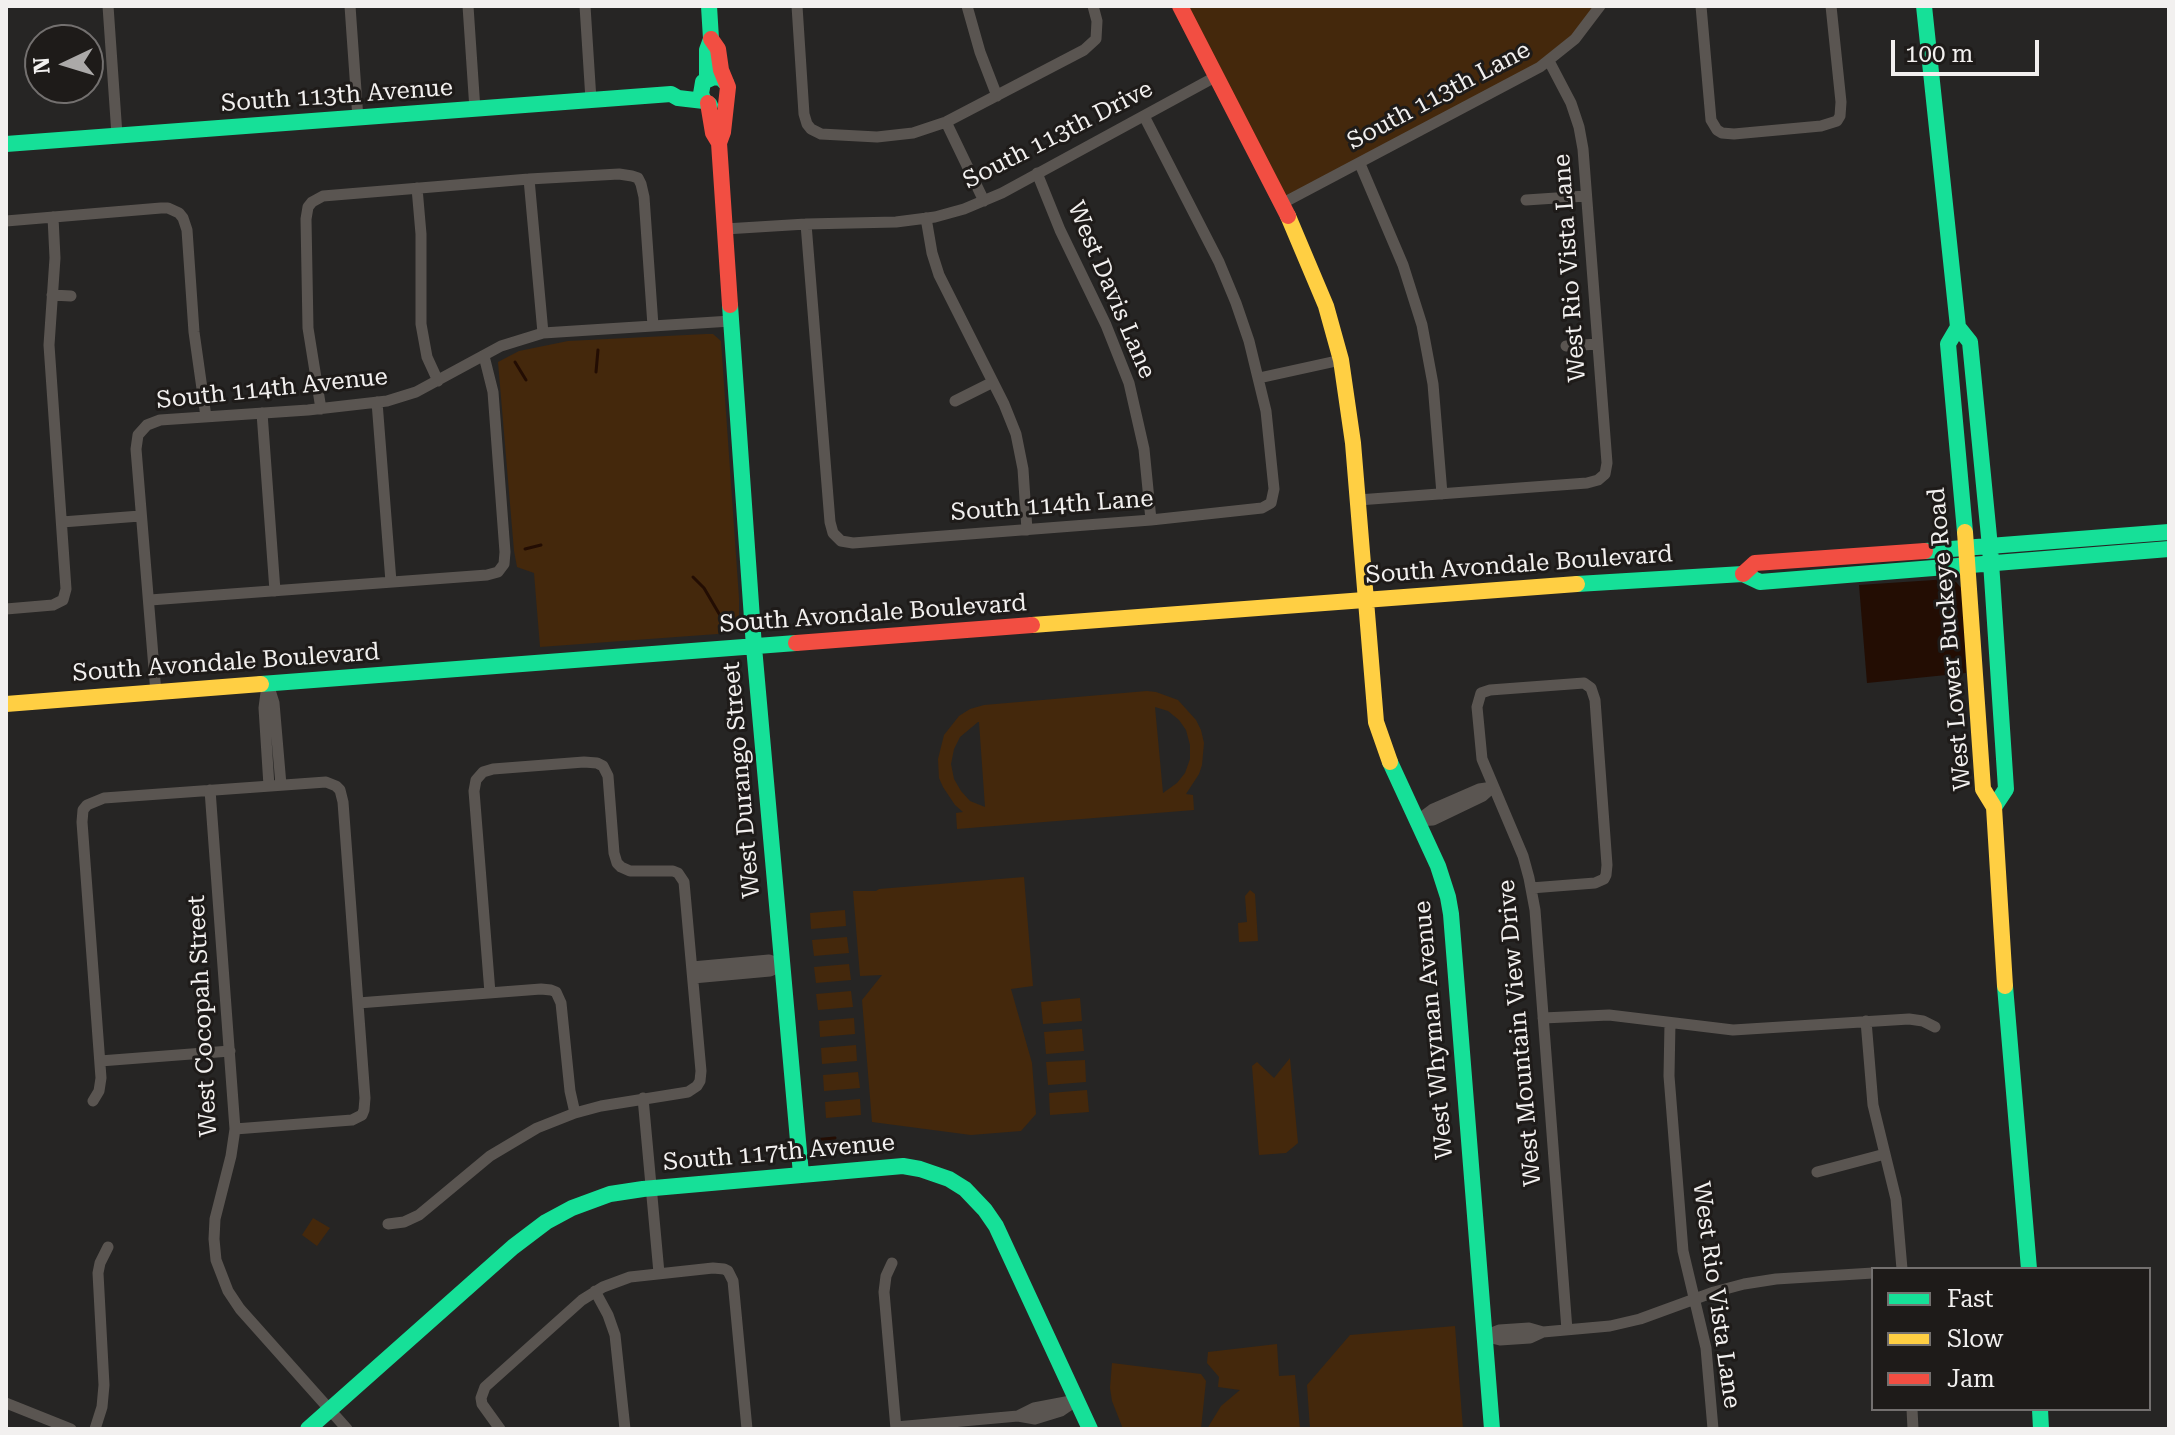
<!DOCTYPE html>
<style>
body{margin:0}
#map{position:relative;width:2175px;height:1435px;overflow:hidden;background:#262524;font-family:"Roboto Serif",serif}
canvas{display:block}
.frame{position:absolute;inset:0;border:8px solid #f2f0ef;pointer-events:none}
.legend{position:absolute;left:1871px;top:1267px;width:280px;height:144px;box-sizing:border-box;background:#1e1b19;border:2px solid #73706f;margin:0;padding:10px 14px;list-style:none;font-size:24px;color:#f2f0ef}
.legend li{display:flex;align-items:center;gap:16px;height:40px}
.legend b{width:40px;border:2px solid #73706f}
.north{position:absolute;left:24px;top:24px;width:80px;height:80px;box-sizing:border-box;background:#1e1b19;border:2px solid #73706f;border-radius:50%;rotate:266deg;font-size:22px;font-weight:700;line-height:32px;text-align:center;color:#f2f0ef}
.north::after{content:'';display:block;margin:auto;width:28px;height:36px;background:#aba9a8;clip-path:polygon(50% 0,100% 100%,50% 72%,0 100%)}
.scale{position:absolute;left:1891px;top:40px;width:148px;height:36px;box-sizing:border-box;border:4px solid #f2f0ef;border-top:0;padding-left:10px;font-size:24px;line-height:28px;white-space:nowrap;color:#f2f0ef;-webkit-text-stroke:6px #1e1b19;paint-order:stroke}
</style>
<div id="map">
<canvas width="2175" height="1435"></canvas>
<div class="frame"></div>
<ul class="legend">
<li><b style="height:10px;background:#16e098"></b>Fast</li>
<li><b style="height:10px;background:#ffcf43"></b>Slow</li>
<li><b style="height:10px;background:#f24e42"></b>Jam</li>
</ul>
<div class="north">N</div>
<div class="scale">100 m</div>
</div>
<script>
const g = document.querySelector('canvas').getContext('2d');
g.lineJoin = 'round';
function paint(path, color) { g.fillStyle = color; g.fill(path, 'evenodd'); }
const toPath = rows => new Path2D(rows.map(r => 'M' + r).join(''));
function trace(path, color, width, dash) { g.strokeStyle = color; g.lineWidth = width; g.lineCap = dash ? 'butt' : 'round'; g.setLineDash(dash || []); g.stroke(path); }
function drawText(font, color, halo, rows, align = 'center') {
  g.font = font + ' "Roboto Serif",serif'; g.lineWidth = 6; g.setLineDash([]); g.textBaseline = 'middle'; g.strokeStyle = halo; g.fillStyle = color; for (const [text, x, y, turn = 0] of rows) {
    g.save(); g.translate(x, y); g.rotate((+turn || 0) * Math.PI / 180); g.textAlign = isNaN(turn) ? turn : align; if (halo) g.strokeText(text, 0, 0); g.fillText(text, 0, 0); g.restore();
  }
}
paint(toPath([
 [1180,6,1600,6,1558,55,1283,203],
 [706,334,713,334,721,341,739,598,739,627,731,633,540,647,534,573,517,567,514,551,498,362,519,351,568,341],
 [1147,691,1156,692,1178,700,1196,720,1201,730,1204,743,1202,765,1199,774,1186,794,1193,795,1194,810,957,829,956,813,963,812,955,805,943,787,939,778,938,759,944,735,959,716,970,709,984,705],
 [1155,707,1168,711,1179,720,1186,730,1190,745,1190,759,1185,773,1177,783,1163,793],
 [978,722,979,722,985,807,970,801,961,791,954,779,951,764,954,749,960,737],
 [1024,877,1033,986,1011,989,1032,1063,1036,1114,1021,1131,971,1135,872,1122,862,1000,882,975,860,976,853,891,876,891,879,889],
 [1250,890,1255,894,1258,941,1239,942,1238,923,1247,922,1245,896],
 [845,910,846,926,811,929,810,913],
 [847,937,849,953,814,956,812,940],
 [849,964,851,980,816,983,814,967],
 [851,991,853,1007,818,1010,816,994],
 [1080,998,1082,1021,1043,1024,1041,1002],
 [854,1018,855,1034,820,1037,819,1021],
 [1082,1029,1084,1051,1046,1054,1044,1032],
 [856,1045,857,1061,822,1064,821,1048],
 [1290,1058,1298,1143,1286,1153,1259,1155,1252,1066,1257,1062,1274,1078],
 [1085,1060,1086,1082,1048,1085,1046,1062],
 [858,1072,860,1088,824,1091,823,1075],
 [1087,1090,1089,1112,1050,1115,1049,1093],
 [860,1099,861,1115,826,1118,825,1102],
 [313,1218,330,1228,317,1246,302,1235],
 [1455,1326,1463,1429,1310,1429,1307,1385,1350,1335],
 [1277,1344,1279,1376,1295,1375,1300,1429,1207,1429,1221,1406,1240,1390,1218,1387,1219,1377,1207,1363,1208,1352],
 [1112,1363,1201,1374,1206,1381,1201,1429,1123,1429,1112,1401,1110,1388]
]), '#44280c');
paint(toPath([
 [1949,579,1956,582,1963,590,1966,673,1867,683,1859,585]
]), '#230d03');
trace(toPath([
 [515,362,526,380],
 [596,372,598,350],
 [525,549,541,545],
 [693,577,704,588,721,617,721,629],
 [813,1140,835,1138]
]), '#230d03', 3);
trace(toPath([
 [108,6,117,135],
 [350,6,358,119],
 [468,6,475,110],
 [585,6,591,100],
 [797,6,804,114,807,124,811,129,821,134,877,137,913,133,946,122,1084,50,1096,39,1097,21,1093,6],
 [967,6,980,52,997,96],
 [1701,6,1711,120,1717,130,1722,133,1734,134,1821,126,1837,121,1840,116,1841,102,1831,6],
 [946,122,984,201],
 [1360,164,1403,265,1422,325,1433,384,1442,494],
 [1037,173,1060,230,1106,325,1129,383,1144,449,1151,520],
 [529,179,543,333],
 [417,188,421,234,421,324,427,357,438,381],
 [1526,200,1586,196],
 [1283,203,1540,67,1575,39,1600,6],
 [926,218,932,253,939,275,1004,404,1016,434,1023,469,1027,530],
 [6,221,161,208,168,208,179,213,183,218,187,230,194,332,206,417],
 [806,224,830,522,833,533,841,541,853,543,1151,520,1262,508,1271,503,1274,489,1266,411,1249,341,1236,303,1219,262,1144,116],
 [725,229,806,224,896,222,935,217,964,209,1002,193,1215,77],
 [52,295,71,296],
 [1566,346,1598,344],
 [1259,378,1341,360],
 [955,401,993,382],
 [377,402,391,582],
 [321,409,308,328,306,219,308,207,312,202,323,196,529,179,619,174,632,176,638,178,641,184,644,197,653,326],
 [262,413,275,591],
 [1358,500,1587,483,1598,480,1605,474,1607,463,1583,149,1579,127,1571,103,1549,61],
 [62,522,140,516],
 [150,600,487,575,498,572,504,564,505,552,493,392,484,356],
 [6,609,53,605,63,600,66,589,49,345,55,258,53,217],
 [268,684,274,703,281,785],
 [267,685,264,708,269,786],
 [156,693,136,449,138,435,147,425,160,420,308,410,387,401,416,392,501,346,543,333,731,321],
 [210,790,235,1129,231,1156,215,1219,214,1239,216,1260,228,1291,240,1309,347,1429],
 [1417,821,1433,820,1483,796,1493,787],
 [1417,821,1433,809,1479,789,1493,787],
 [1531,888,1595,883,1604,879,1606,875,1607,865,1595,700,1591,688,1584,683,1490,690,1481,693,1477,707,1482,759,1523,856,1529,878,1535,910,1567,1330],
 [692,967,769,960,782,965],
 [693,978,770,971,782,965],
 [358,1003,541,989,551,990,556,992,561,1003,570,1091,575,1113],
 [1543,1018,1609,1015,1733,1030,1909,1019,1923,1021,1935,1027],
 [1866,1021,1873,1105,1896,1199,1902,1269],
 [1670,1023,1669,1076,1683,1251,1706,1348,1713,1429],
 [100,1061,230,1051],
 [643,1098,659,1273],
 [93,1101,99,1091,101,1078,82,822,83,810,87,805,104,798,326,782,336,786,340,790,343,802,365,1098,364,1110,362,1115,352,1120,235,1129],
 [1817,1172,1885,1154],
 [388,1224,404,1222,419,1215,490,1156,537,1128,575,1113,601,1106,688,1092,697,1086,700,1081,701,1071,684,882,678,873,673,871,630,871,621,867,617,863,614,853,608,776,603,766,597,763,584,762,493,769,483,772,476,780,474,791,490,993],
 [892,1263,886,1276,884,1292,896,1429],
 [595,1291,608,1315,615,1335,625,1429],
 [1484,1336,1500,1340,1530,1338,1543,1332,1610,1326,1640,1319,1714,1292,1744,1284,1776,1279,1873,1273],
 [1484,1336,1499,1330,1529,1328,1543,1332],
 [6,1403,71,1429],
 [1912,1409,1913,1429],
 [1018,1416,1034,1408,1076,1400],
 [896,1427,1018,1416,1035,1419,1061,1411,1077,1400],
 [95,1429,102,1407,104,1385,98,1273,100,1263,108,1247],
 [500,1429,482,1404,481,1398,485,1387,582,1300,603,1287,630,1277,713,1268,724,1269,728,1271,733,1281,747,1429]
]), '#5a5551', 11);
trace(toPath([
 [1924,6,1958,327,1948,344,1965,532],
 [707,79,707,50,711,39,709,6],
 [710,105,704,101,701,94,703,82,714,77,721,78,726,83],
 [6,144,671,94,678,98,704,101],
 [730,305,754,647,801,1174],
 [1958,327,1970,342,1990,547,2006,789,1994,807],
 [1925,551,2169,532],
 [1577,584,1743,574,1760,582,2169,549],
 [261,684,796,643],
 [1390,762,1438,866,1448,897,1451,914,1492,1429],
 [2005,986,2029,1269],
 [2040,1409,2041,1429],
 [308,1429,513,1247,546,1222,572,1208,610,1194,643,1189,903,1166,920,1169,949,1179,965,1189,985,1210,996,1226,1090,1429]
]), '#16e098', 16);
trace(toPath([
 [1288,216,1326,306,1341,360,1353,443,1376,722,1390,762],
 [1965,532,1983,789,1994,807,2005,986],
 [1032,625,1577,584],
 [6,704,261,684]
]), '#ffcf43', 16);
trace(toPath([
 [1180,6,1288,216],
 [711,39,718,49,721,70,728,87,723,132,719,143],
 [708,103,713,133,719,143,730,305],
 [1743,574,1755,563,1925,551],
 [796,643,1032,625]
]), '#f24e42', 16);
drawText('24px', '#f2f0ef', '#1e1b19', [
 ["South 113th Avenue",337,96,-4],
 ["South 113th Lane",1439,96,-28],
 ["South 113th Drive",1058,135,-27],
 ["West Rio Vista Lane",1570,268,-94],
 ["West Davis Lane",1111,290,67],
 ["South 114th Avenue",272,389,-6],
 ["South 114th Lane",1052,506,-4],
 ["South Avondale Boulevard",1519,565,-4],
 ["South Avondale Boulevard",873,614,-4],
 ["West Lower Buckeye Road",1950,639,-95],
 ["South Avondale Boulevard",226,663,-4],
 ["West Durango Street",742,780,-95],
 ["West Cocopah Street",203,1016,-93],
 ["West Whyman Avenue",1434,1030,-95],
 ["West Mountain View Drive",1520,1033,-95],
 ["South 117th Avenue",779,1153,-5],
 ["West Rio Vista Lane",1716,1295,82]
]);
</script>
